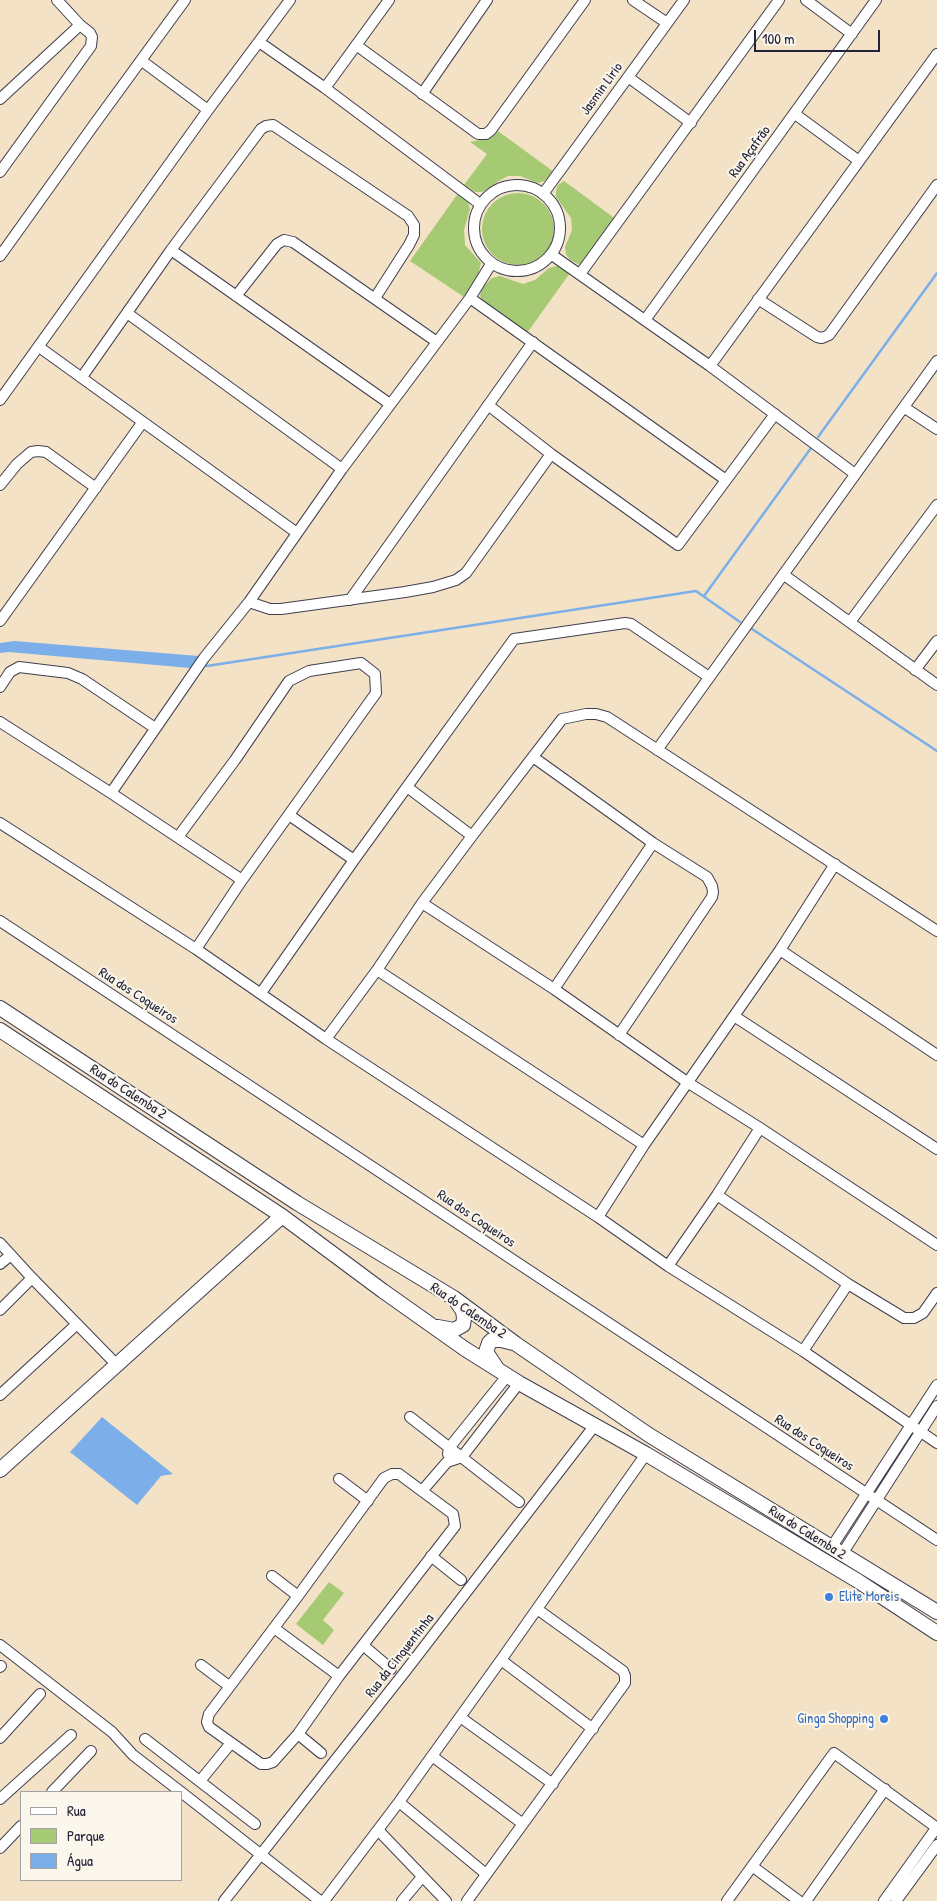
<!DOCTYPE html>
<meta charset="utf-8">
<style>
body{margin:0}
#map{position:relative;width:937px;height:1901px;overflow:hidden;background:#f3e2c6;font-family:"Patrick Hand",sans-serif}
canvas{display:block}
.legend{position:absolute;left:20px;top:1791px;width:162px;height:90px;box-sizing:border-box;background:#fbf7ec;border:1px solid #a4a2a5;margin:0;padding:6px 9px;list-style:none;font-size:15px;color:#22223b}
.legend li{display:flex;align-items:center;gap:10px;height:25px}
.legend b{width:25px;border:1px solid #a4a2a5}
.scale{position:absolute;left:754px;top:30px;width:126px;height:22px;box-sizing:border-box;border:2px solid #22223b;border-top:0;padding-left:6px;font-size:15px;line-height:18px;white-space:nowrap;color:#22223b;-webkit-text-stroke:4px #fbf7ec;paint-order:stroke}
</style>
<div id="map">
<canvas width="937" height="1901"></canvas>
<ul class="legend">
<li><b style="height:6px;background:#fff"></b>Rua</li>
<li><b style="height:14px;background:#a6c973"></b>Parque</li>
<li><b style="height:14px;background:#7cafe9"></b>Água</li>
</ul>
<div class="scale">100 m</div>
</div>
<script>
const g = document.querySelector('canvas').getContext('2d');
g.lineJoin = 'round';
function paint(path, color) { g.fillStyle = color; g.fill(path, 'evenodd'); }
const toPath = rows => new Path2D(rows.map(r => 'M' + r).join(''));
function trace(path, color, width, dash) { g.strokeStyle = color; g.lineWidth = width; g.lineCap = dash ? 'butt' : 'round'; g.setLineDash(dash || []); g.stroke(path); }
function drawText(font, color, halo, rows, align = 'center') {
  g.font = font + ' "Patrick Hand",sans-serif'; g.lineWidth = 4; g.setLineDash([]); g.textBaseline = 'middle'; g.strokeStyle = halo; g.fillStyle = color; for (const [text, x, y, turn = 0] of rows) {
    g.save(); g.translate(x, y); g.rotate((+turn || 0) * Math.PI / 180); g.textAlign = isNaN(turn) ? turn : align; if (halo) g.strokeText(text, 0, 0); g.fillText(text, 0, 0); g.restore();
  }
}
paint(toPath([
 [498,131,554,172,544,181,538,183,520,176,508,176,497,182,493,187,482,192,475,192,464,185,487,154,470,142,485,139,493,136],
 [564,181,617,220,582,266,570,260,566,254,565,247,572,230,571,218,556,197,556,190,558,185],
 [459,192,468,202,470,209,464,230,465,245,481,263,478,275,464,297,410,261],
 '482 229a36 36 0 1 1 72 0a36 36 0 1 1-72 0Z',
 [557,266,564,268,570,273,527,333,482,302,480,295,482,288,492,278,500,276,523,284,535,280,549,268],
 [329,1582,344,1593,323,1620,334,1630,323,1645,296,1624]
]), '#a6c973');
paint(toPath([
 [14,641,199,656,190,668,9,652,0,653,0,643],
 [102,1417,173,1474,161,1476,137,1505,70,1452]
]), '#7cafe9');
trace(toPath([
 [818,437,937,273],
 [704,596,811,448],
 [752,629,937,751],
 [202,664,207,666,696,591,740,622]
]), '#7cafe9', 2.5);
const street = toPath([
 [633,0,667,23],
 [806,0,852,34],
 [259,42,325,88,480,204],
 [356,45,478,134,486,134,491,130,585,0],
 [142,61,208,110],
 [628,77,691,123],
 [325,88,389,0],
 [422,94,487,0],
 [0,99,80,25],
 [795,114,859,161],
 [0,172,91,46,92,37,90,33,80,25,57,0],
 '474 228a43 43 0 1 1 86 0a43 43 0 1 1-86 0Z',
 [543,194,684,0],
 [171,250,390,404],
 [552,255,710,366,855,474],
 [0,256,96,122,185,0],
 [580,274,779,0],
 [236,296,277,244,284,240,293,242,437,342],
 [470,298,726,480],
 [758,299,817,337,822,338,829,335,937,185],
 [127,313,342,469],
 [645,320,876,0],
 [39,347,297,533],
 [710,366,937,54],
 [82,377,171,250,261,129,266,126,273,125,408,216,414,225,414,235,409,245,375,298],
 [0,400,208,110,290,0],
 [488,405,551,454,678,545,775,414],
 [905,408,937,429],
 [0,485,17,464,31,452,38,451,46,452,96,488],
 [784,575,937,685],
 [350,600,533,342],
 [249,602,270,609,281,609,405,592,433,587,456,580,466,573,551,454],
 [0,621,142,423],
 [850,622,937,505],
 [915,670,937,641],
 [0,687,10,672,19,667,68,673,82,679,155,728],
 [0,722,111,793,242,880],
 [657,750,937,361],
 [533,757,653,843,707,877,712,886,713,892,712,897,619,1035],
 [407,787,472,836],
 [111,793,204,658,249,602,342,469,470,298,491,264],
 [289,815,354,860],
 [0,823,196,949,326,1039,598,1217,668,1266,803,1351,937,1443],
 [178,837,235,760,289,681,309,671,361,663,375,674,376,693,242,880,196,949],
 [422,903,554,989,687,1082,760,1128,937,1245],
 [0,921,937,1540],
 [780,950,937,1055],
 [377,970,644,1145],
 [554,989,653,843],
 [261,993,354,860,514,639,625,623,631,624,709,677],
 [734,1016,937,1149],
 [326,1039,377,970,422,903,472,836,562,719,586,714,596,714,607,717,937,931],
 [717,1195,848,1284,904,1318,914,1318,923,1313,937,1293],
 [598,1217,644,1145,780,950,835,864],
 [0,1243,32,1278,117,1365],
 [0,1264,11,1255],
 [668,1266,717,1195,760,1128],
 [0,1310,32,1278],
 [803,1351,848,1284],
 [0,1395,77,1324],
 [410,1417,519,1502],
 [448,1454,449,1448,507,1376],
 [392,1474,399,1474,453,1514,455,1526,339,1676,298,1734,273,1762,267,1764,261,1764,209,1727,207,1722,209,1714,298,1596,384,1478,392,1474],
 [339,1479,368,1501],
 [422,1491,447,1462,462,1457,519,1383],
 [831,1548,937,1385],
 [842,1554,937,1406],
 [431,1556,461,1580],
 [272,1576,298,1596],
 [274,1628,339,1676],
 [0,1645,112,1732,133,1755,181,1792],
 [364,1646,391,1669],
 [501,1660,593,1729],
 [201,1665,229,1686],
 [0,1667,1,1666],
 [460,1717,553,1784],
 [298,1734,321,1753],
 [0,1738,40,1694],
 [145,1739,255,1824],
 [432,1756,523,1824],
 [200,1781,231,1743],
 [52,1792,91,1751],
 [181,1792,320,1901],
 [0,1799,71,1735],
 [399,1802,486,1874],
 [378,1830,446,1901],
 [0,1848,21,1826],
 [752,1866,799,1901],
 [224,1901,404,1673,595,1425],
 [324,1901,399,1802,501,1660,646,1454],
 [402,1901,422,1877],
 [467,1901,625,1683,625,1676,623,1671,537,1609],
 [727,1901,834,1753,937,1828],
 [806,1901,885,1789],
 [884,1901,937,1827],
 [896,1901,937,1845]
]);
const secondary = toPath([
 [0,1008,297,1203,454,1298,516,1344,649,1435,937,1612],
 [0,1030,282,1216,383,1291,465,1349,519,1383,646,1454,858,1581,937,1633],
 [438,1327,454,1330,463,1325,464,1318,463,1311,456,1301],
 [496,1367,486,1352,489,1343,492,1340,501,1340,513,1343],
 [0,1470,282,1216]
]);
trace(street, '#413f50', 12);
trace(secondary, '#413f50', 16);
trace(street, '#fff', 10);
trace(secondary, '#fff', 14);
for (const [x, y, r, color] of [
 [829,1597,5,"#3f7fe0"],
 [884,1719,5,"#3f7fe0"]
]) { const dot = new Path2D(); dot.arc(x, y, r, 0, 2 * Math.PI); g.fillStyle = color; g.fill(dot); trace(dot, '#fbf7ec', 2); }
drawText('14px', '#22223b', '#fbf7ec', [
 ["Jasmin Lirio",602,89,-54],
 ["Rua Açafrão",750,152,-54],
 ["Rua dos Coqueiros",138,996,33],
 ["Rua do Calemba 2",128,1092,33],
 ["Rua dos Coqueiros",476,1219,34],
 ["Rua do Calemba 2",468,1311,34],
 ["Rua dos Coqueiros",814,1443,33],
 ["Rua do Calemba 2",807,1533,32],
 ["Rua da Cinquentinha",400,1656,-52]
]);
drawText('14px', '#366cbe', '#fbf7ec', [
 ["Elite Moreis",839,1597],
 ["Ginga Shopping",874,1719,"right"]
], 'left');
</script>
